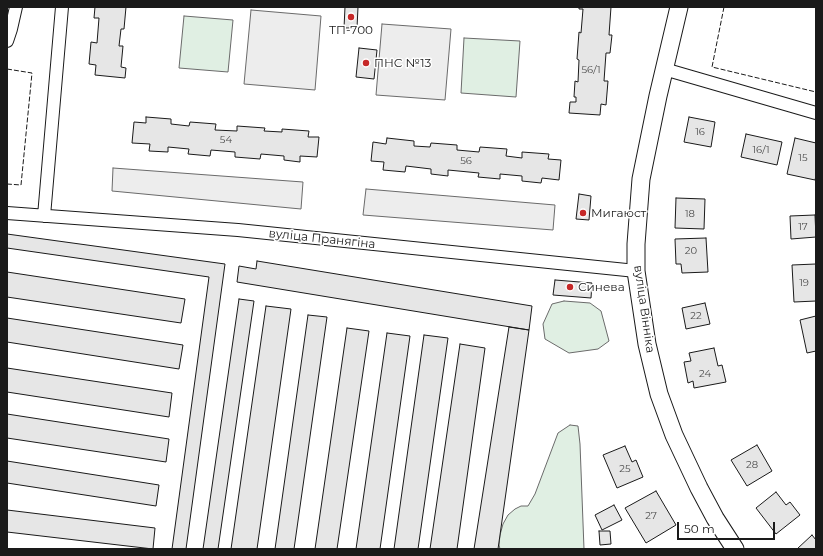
<!DOCTYPE html>
<meta charset="utf-8">
<style>
body{margin:0}
#map{position:relative;width:823px;height:556px;overflow:hidden;background:#fff;font-family:Montserrat,sans-serif}
canvas{display:block}
.frame{position:absolute;inset:0;border:8px solid #1a1a1a;pointer-events:none}
.scale{position:absolute;left:677px;top:522px;width:98px;height:18px;box-sizing:border-box;border:2px solid #1a1a1a;border-top:0;padding-left:5px;font-size:12px;line-height:14px;white-space:nowrap;color:#1a1a1a;-webkit-text-stroke:3px #fff;paint-order:stroke}
</style>
<div id="map">
<canvas width="823" height="556"></canvas>
<div class="frame"></div>
<div class="scale">50 m</div>
</div>
<script>
const g = document.querySelector('canvas').getContext('2d');
g.lineJoin = 'round';
function paint(path, color) { g.fillStyle = color; g.fill(path, 'evenodd'); }
const toPath = rows => new Path2D(rows.map(r => 'M' + r).join(''));
function trace(path, color, width, dash) { g.strokeStyle = color; g.lineWidth = width; g.lineCap = dash ? 'butt' : 'round'; g.setLineDash(dash || []); g.stroke(path); }
function drawText(font, color, halo, rows, align = 'center') {
  g.font = font + ' Montserrat,sans-serif'; g.lineWidth = 3; g.setLineDash([]); g.textBaseline = 'middle'; g.strokeStyle = halo; g.fillStyle = color; for (const [text, x, y, turn = 0] of rows) {
    g.save(); g.translate(x, y); g.rotate((+turn || 0) * Math.PI / 180); g.textAlign = isNaN(turn) ? turn : align; if (halo) g.strokeText(text, 0, 0); g.fillText(text, 0, 0); g.restore();
  }
}
const green = toPath([
 [184,16,233,20,228,72,179,68,184,16],
 [464,38,520,41,516,97,461,93,464,38],
 [564,301,590,303,601,311,609,341,598,349,569,353,545,339,543,324,552,304,564,301],
 [570,425,578,426,580,444,584,549,500,549,499,545,500,535,503,524,508,515,515,509,521,506,528,506,535,494,558,433,570,425]
]);
paint(green, '#e0efe3');
trace(green, '#6a6a6a', 1);
const parking = toPath([
 [251,10,321,16,315,90,244,84,251,10],
 [382,24,451,29,445,100,376,95,382,24],
 [113,168,303,182,301,209,112,191,113,168],
 [366,189,555,205,553,230,363,215,366,189]
]);
paint(parking, '#ededed');
trace(parking, '#6a6a6a', 1);
const building = toPath([
 [95,7,126,7,124,29,121,29,119,46,123,46,121,67,126,68,125,78,95,75,96,65,89,64,91,42,97,43,99,18,94,18,95,7],
 [345,7,358,7,357,28,344,28,345,7],
 [579,7,615,7,611,7,609,35,612,35,610,53,606,53,604,81,608,81,606,105,601,104,600,115,569,113,570,102,576,102,576,97,574,97,575,81,578,82,579,60,577,59,579,32,581,33,583,9,579,9,579,7],
 [359,48,377,50,374,79,356,77,359,48],
 [146,117,171,119,171,124,189,126,190,122,216,124,215,130,237,131,237,126,265,128,264,131,282,132,282,129,309,131,308,137,319,137,317,157,300,156,300,162,284,160,284,156,261,154,260,159,235,157,235,152,211,150,210,156,188,154,189,149,168,147,168,152,149,151,150,144,132,143,134,122,146,123,146,117],
 [689,117,715,122,711,147,684,142,689,117],
 [746,134,782,142,777,165,741,157,746,134],
 [387,138,414,141,414,146,430,147,431,143,457,145,457,150,479,152,480,147,507,149,506,156,522,158,522,152,549,154,548,159,561,160,559,180,542,178,541,183,522,181,522,176,500,174,500,179,478,177,479,173,448,170,448,176,431,174,431,169,406,166,405,172,383,170,384,162,371,161,373,142,386,144,387,138],
 [795,138,816,143,816,176,815,180,787,174,795,138],
 [579,194,591,196,589,220,576,219,579,194],
 [676,198,705,199,704,229,675,228,676,198],
 [815,215,816,237,791,239,790,216,815,215],
 [7,234,225,264,186,549,172,549,209,277,7,248,7,234],
 [706,238,708,272,682,273,681,264,676,264,675,239,706,238],
 [257,261,532,306,529,330,237,282,239,266,256,269,257,261],
 [816,264,816,301,794,302,792,265,816,264],
 [7,272,185,299,181,323,7,297,7,272],
 [555,280,592,283,591,298,553,295,555,280],
 [239,299,254,301,218,549,203,549,239,299],
 [705,303,710,324,686,329,682,308,705,303],
 [266,306,291,309,257,549,231,549,266,306],
 [308,315,327,317,294,549,275,549,308,315],
 [816,316,816,351,807,353,800,320,816,316],
 [7,318,183,345,179,369,7,342,7,318],
 [509,327,529,330,498,549,474,549,509,327],
 [347,328,369,331,337,549,315,549,347,328],
 [387,333,410,336,380,549,356,549,387,333],
 [424,335,448,338,418,549,394,549,424,335],
 [460,344,485,348,457,549,430,549,460,344],
 [714,348,718,366,722,365,726,382,694,388,693,381,688,383,684,362,691,361,689,353,714,348],
 [7,368,172,393,169,417,7,392,7,368],
 [7,414,169,439,166,462,7,438,7,414],
 [757,445,772,471,747,486,731,460,757,445],
 [625,446,632,462,636,460,643,477,617,488,603,455,625,446],
 [7,461,159,485,156,506,7,483,7,461],
 [656,491,676,525,646,543,625,508,656,491],
 [776,492,786,505,790,502,800,515,776,534,756,508,776,492],
 [614,505,622,520,602,530,595,515,614,505],
 [7,510,155,528,153,549,7,532,7,510],
 [599,531,610,531,611,544,600,545,599,531],
 [812,535,816,540,816,549,797,549,812,535]
]);
paint(building, '#e6e6e6');
trace(building, '#1a1a1a', 1);
const street = toPath([
 [7,41,11,29,16,7],
 [664,69,816,113],
 [7,213,238,230,636,271],
 [44,216,62,7]
]);
const secondary = toPath([
 [679,7,658,96,641,179,636,244,636,271,647,344,659,394,674,435,699,488,715,518,735,549]
]);
trace(street, '#1a1a1a', 14);
trace(secondary, '#1a1a1a', 19);
trace(street, '#fff', 12);
trace(secondary, '#fff', 17);
trace(toPath([
 [724,7,712,67,816,92],
 [7,69,32,73,21,185,7,184]
]), '#1a1a1a', 1, [5, 2]);
for (const [x, y, r, color] of [
 [351,17,4,"#c62828"],
 [366,63,4,"#c62828"],
 [583,213,4,"#c62828"],
 [570,287,4,"#c62828"]
]) { const dot = new Path2D(); dot.arc(x, y, r, 0, 2 * Math.PI); g.fillStyle = color; g.fill(dot); trace(dot, '#fff', 1.5); }
drawText('10px', '#4d4d4d', null, [
 ["56/1",591,70],
 ["16",700,132],
 ["54",226,140],
 ["16/1",761,150],
 ["15",803,158],
 ["56",466,161],
 ["18",690,214],
 ["17",803,227],
 ["20",691,251],
 ["19",804,283],
 ["22",696,316],
 ["24",705,374],
 ["28",752,465],
 ["25",625,469],
 ["27",651,516]
]);
drawText('12px', '#1a1a1a', '#fff', [
 ["ТП-700",351,30,"center"],
 ["ПНС №13",374,63],
 ["Мигаюст",591,213],
 ["Синева",578,287]
], 'left');
drawText('12px', '#1a1a1a', '#fff', [
 ["вуліца Пранягіна",322,239,6],
 ["вуліца Вінніка",644,309,82]
]);
</script>
